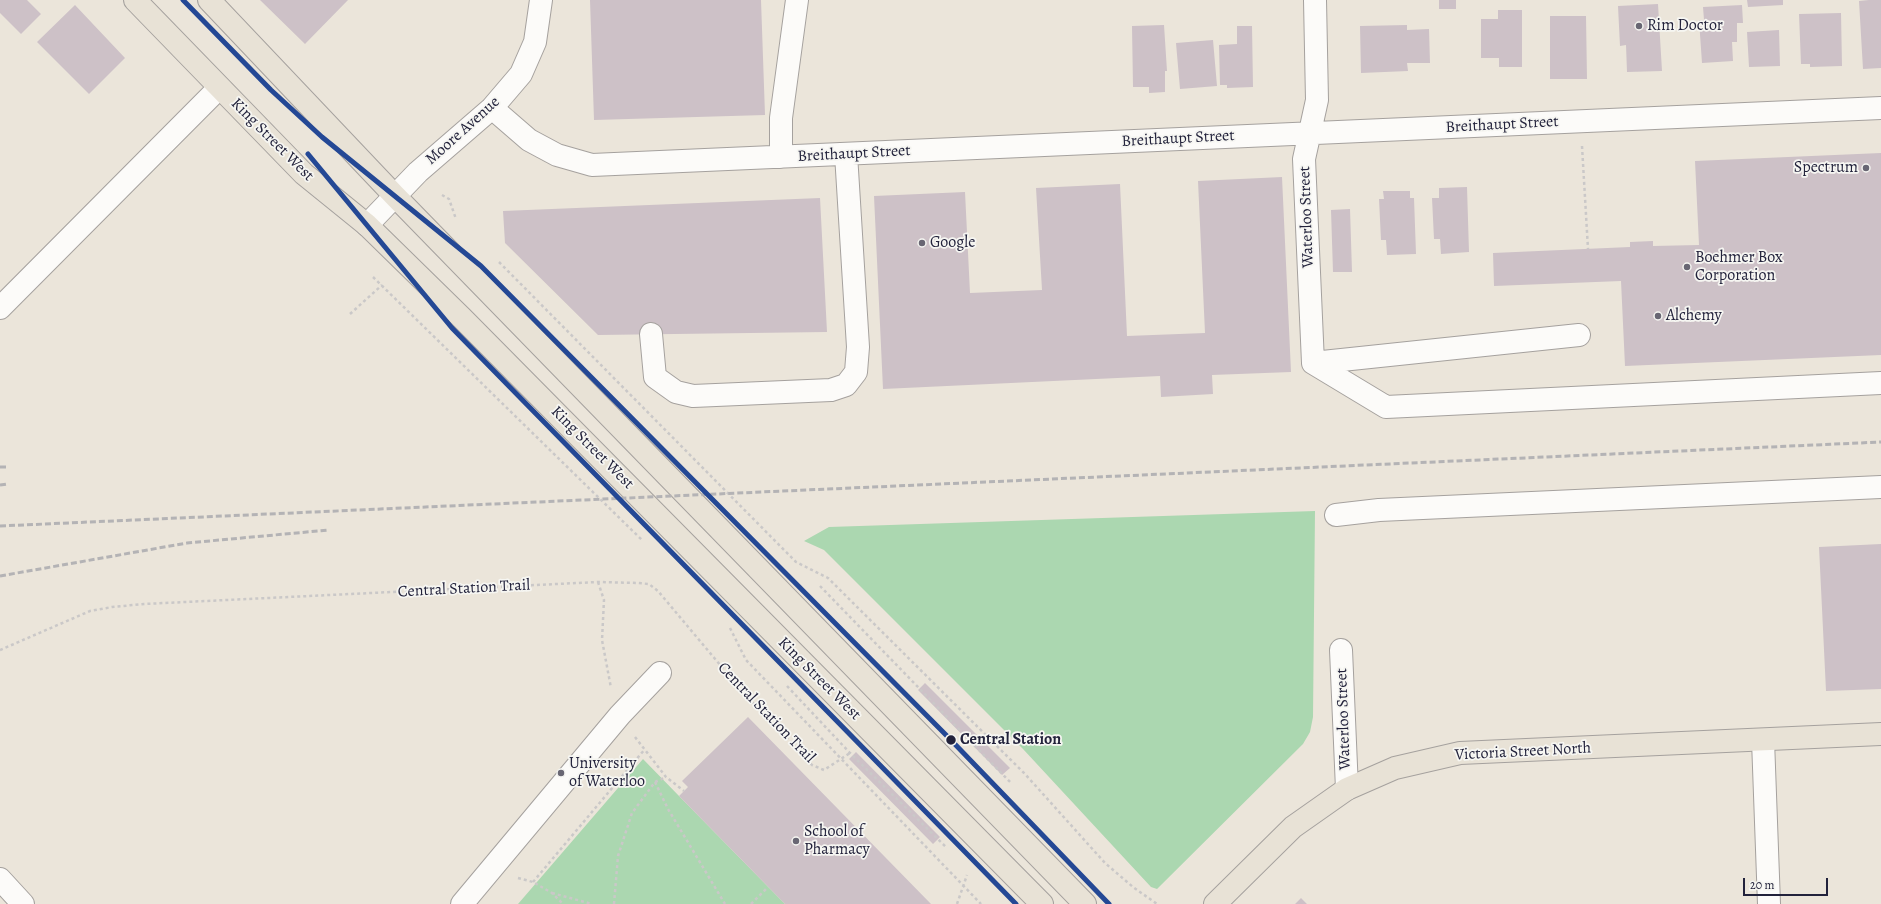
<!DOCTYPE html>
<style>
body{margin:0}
#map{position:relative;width:1881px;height:904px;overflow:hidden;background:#ebe5da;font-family:Alegreya,serif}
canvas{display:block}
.scale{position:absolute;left:1743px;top:878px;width:85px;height:18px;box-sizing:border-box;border:2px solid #22223b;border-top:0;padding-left:5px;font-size:12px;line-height:14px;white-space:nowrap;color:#22223b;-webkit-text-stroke:3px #f6f6f2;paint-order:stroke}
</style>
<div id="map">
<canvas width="1881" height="904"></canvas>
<div class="scale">20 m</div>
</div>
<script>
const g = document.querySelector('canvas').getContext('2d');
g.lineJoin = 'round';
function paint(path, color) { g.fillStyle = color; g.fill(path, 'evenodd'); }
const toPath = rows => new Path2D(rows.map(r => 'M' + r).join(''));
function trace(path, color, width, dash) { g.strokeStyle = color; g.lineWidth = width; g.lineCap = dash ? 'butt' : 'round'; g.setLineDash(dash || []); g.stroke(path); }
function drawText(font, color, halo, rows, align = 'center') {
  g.font = font + ' Alegreya,serif'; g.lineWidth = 3.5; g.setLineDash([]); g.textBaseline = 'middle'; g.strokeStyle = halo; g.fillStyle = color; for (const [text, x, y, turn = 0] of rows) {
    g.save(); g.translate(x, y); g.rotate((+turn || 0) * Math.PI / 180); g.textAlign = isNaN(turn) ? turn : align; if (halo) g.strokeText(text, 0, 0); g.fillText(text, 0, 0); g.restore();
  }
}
paint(toPath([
 [1315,511,1313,717,1310,732,1303,744,1157,889,1151,887,1023,749,824,550,804,541,829,527],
 [643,759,679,796,785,904,518,904]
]), '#abd7b0');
paint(toPath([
 [0,0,27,0,41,14,21,34,0,13],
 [260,0,348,0,305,44],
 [590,0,761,0,765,115,594,120],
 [1439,0,1456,0,1456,9,1439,9],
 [1747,0,1783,0,1783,5,1748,7],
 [1869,0,1881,0,1881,68,1863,69,1859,1],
 [1658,4,1662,71,1627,72,1626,45,1620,46,1618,6],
 [75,5,125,58,89,94,37,42],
 [1742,5,1743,23,1737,23,1737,42,1732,42,1733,61,1702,63,1699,20,1704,20,1703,7],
 [1498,10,1522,10,1522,67,1499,67,1499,58,1481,58,1481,19,1498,19],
 [1841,13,1842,66,1810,67,1810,64,1801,64,1799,14],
 [1550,16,1586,16,1587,79,1550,79],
 [1164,25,1167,71,1165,71,1165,92,1149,93,1149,87,1133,87,1132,26],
 [1407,25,1407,30,1429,29,1430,63,1407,63,1408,71,1361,73,1360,26],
 [1237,26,1252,26,1253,87,1227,88,1227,85,1220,85,1219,45,1237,44],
 [1779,30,1780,66,1749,67,1747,32],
 [1213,40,1217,86,1180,89,1176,43],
 [1881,153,1881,355,1625,366,1621,281,1494,286,1493,253,1630,247,1630,242,1653,241,1653,246,1699,245,1695,161],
 [1282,177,1291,372,1212,375,1213,394,1161,397,1160,376,883,389,874,196,965,192,970,293,1042,290,1036,188,1120,184,1127,336,1205,333,1198,181],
 [1467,187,1469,252,1441,254,1440,239,1434,239,1432,198,1439,198,1439,188],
 [1383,191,1410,191,1410,198,1414,198,1416,254,1387,255,1386,240,1381,240,1379,199,1384,199],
 [820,198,827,332,598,335,505,243,503,211],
 [1350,209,1352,272,1333,272,1331,210],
 [1881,544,1881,689,1826,691,1819,547],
 [925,683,1010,768,1002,775,918,690],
 [748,717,931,904,785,904,679,796,688,787,682,781],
 [856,752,940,837,933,844,849,759],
 [1301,898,1307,904,1295,904]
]), '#cdc1c7');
const minor = toPath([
 [492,108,529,140,557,155,592,165,1881,108],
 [781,157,781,118,797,0],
 [367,225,418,172,492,108,521,74,535,42,541,0],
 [0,308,219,88],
 [651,334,655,377,676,392,693,396,831,390,846,385,856,372,858,347,846,154],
 [1313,363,1386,407,1881,383],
 [1313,363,1304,159,1317,100,1315,0],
 [1313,363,1579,335],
 [1336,515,1379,510,1881,487],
 [1341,650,1347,789],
 [1763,740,1769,904],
 [0,879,23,904],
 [462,904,620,715,660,673]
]);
const major = toPath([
 [135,0,304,174,367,225,462,318,1042,904],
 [209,0,394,195,1085,904],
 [1215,904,1293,827,1347,789,1395,768,1460,753,1881,734]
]);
trace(minor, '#a5a19e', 24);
trace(major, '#a5a19e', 24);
trace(toPath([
 [1582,146,1588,249],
 [442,195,449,199,456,219],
 [499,262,796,562,828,578,1025,774,1105,863,1133,887,1157,904],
 [373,277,643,541],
 [350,314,382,285],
 [598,582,604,600,602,640,611,688],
 [820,586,1012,784],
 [730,628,746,660,981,904],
 [0,650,90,611,112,607,144,604,598,582,638,583,649,584,658,591,742,691,812,765,824,770,850,753],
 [787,686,850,753,947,848],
 [635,737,666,777,684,791],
 [655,782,668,809,725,904],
 [518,878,533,882,552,893,563,904],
 [533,882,645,749],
 [552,893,592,904],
 [614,904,618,856,632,813,655,782,666,777],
 [751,904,768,887],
 [957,904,967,875]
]), '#cac8c8', 2.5, [3, 3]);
trace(minor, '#fcfbf9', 22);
trace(major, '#e8e2d6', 22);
trace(toPath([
 [0,467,8,467],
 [0,485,7,484],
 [0,526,1881,442],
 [0,576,187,543,329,530]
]), '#b4b3b5', 3, [6, 3]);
trace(toPath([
 [183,0,271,90,322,137,481,266,948,737,1109,904],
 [308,154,452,328,1016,904]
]), '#244895', 5);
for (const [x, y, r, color] of [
 [1639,26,4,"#686673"],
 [1866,168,4,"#686673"],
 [922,243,4,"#686673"],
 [1687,267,4,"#686673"],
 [1658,316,4,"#686673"],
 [951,740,5.5,"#22223b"],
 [561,773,4,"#686673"],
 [796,841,4,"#686673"]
]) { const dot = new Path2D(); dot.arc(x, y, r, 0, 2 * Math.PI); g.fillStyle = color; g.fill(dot); trace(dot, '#f6f6f2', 1.5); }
drawText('16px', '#22223b', '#f6f6f2', [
 ["Rim Doctor",1647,26],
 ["Spectrum",1858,168,"right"],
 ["Google",930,243],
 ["Boehmer Box",1695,258],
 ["Corporation",1695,276],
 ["Alchemy",1666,316],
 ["University",569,764],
 ["of Waterloo",569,782],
 ["School of",804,832],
 ["Pharmacy",804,850]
], 'left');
drawText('16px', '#22223b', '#f6f6f2', [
 ["Breithaupt Street",1502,125,-3],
 ["Moore Avenue",463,131,-42],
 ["Breithaupt Street",1178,139,-3],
 ["King Street West",272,140,45],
 ["Breithaupt Street",854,154,-3],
 ["Waterloo Street",1307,217,-92],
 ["King Street West",592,448,45],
 ["Central Station Trail",464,589,-3],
 ["King Street West",819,679,45],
 ["Central Station Trail",766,713,46],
 ["Waterloo Street",1344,719,-92],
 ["Victoria Street North",1523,752,-3]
]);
drawText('bold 16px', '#22223b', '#f6f6f2', [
 ["Central Station",960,740]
], 'left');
</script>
